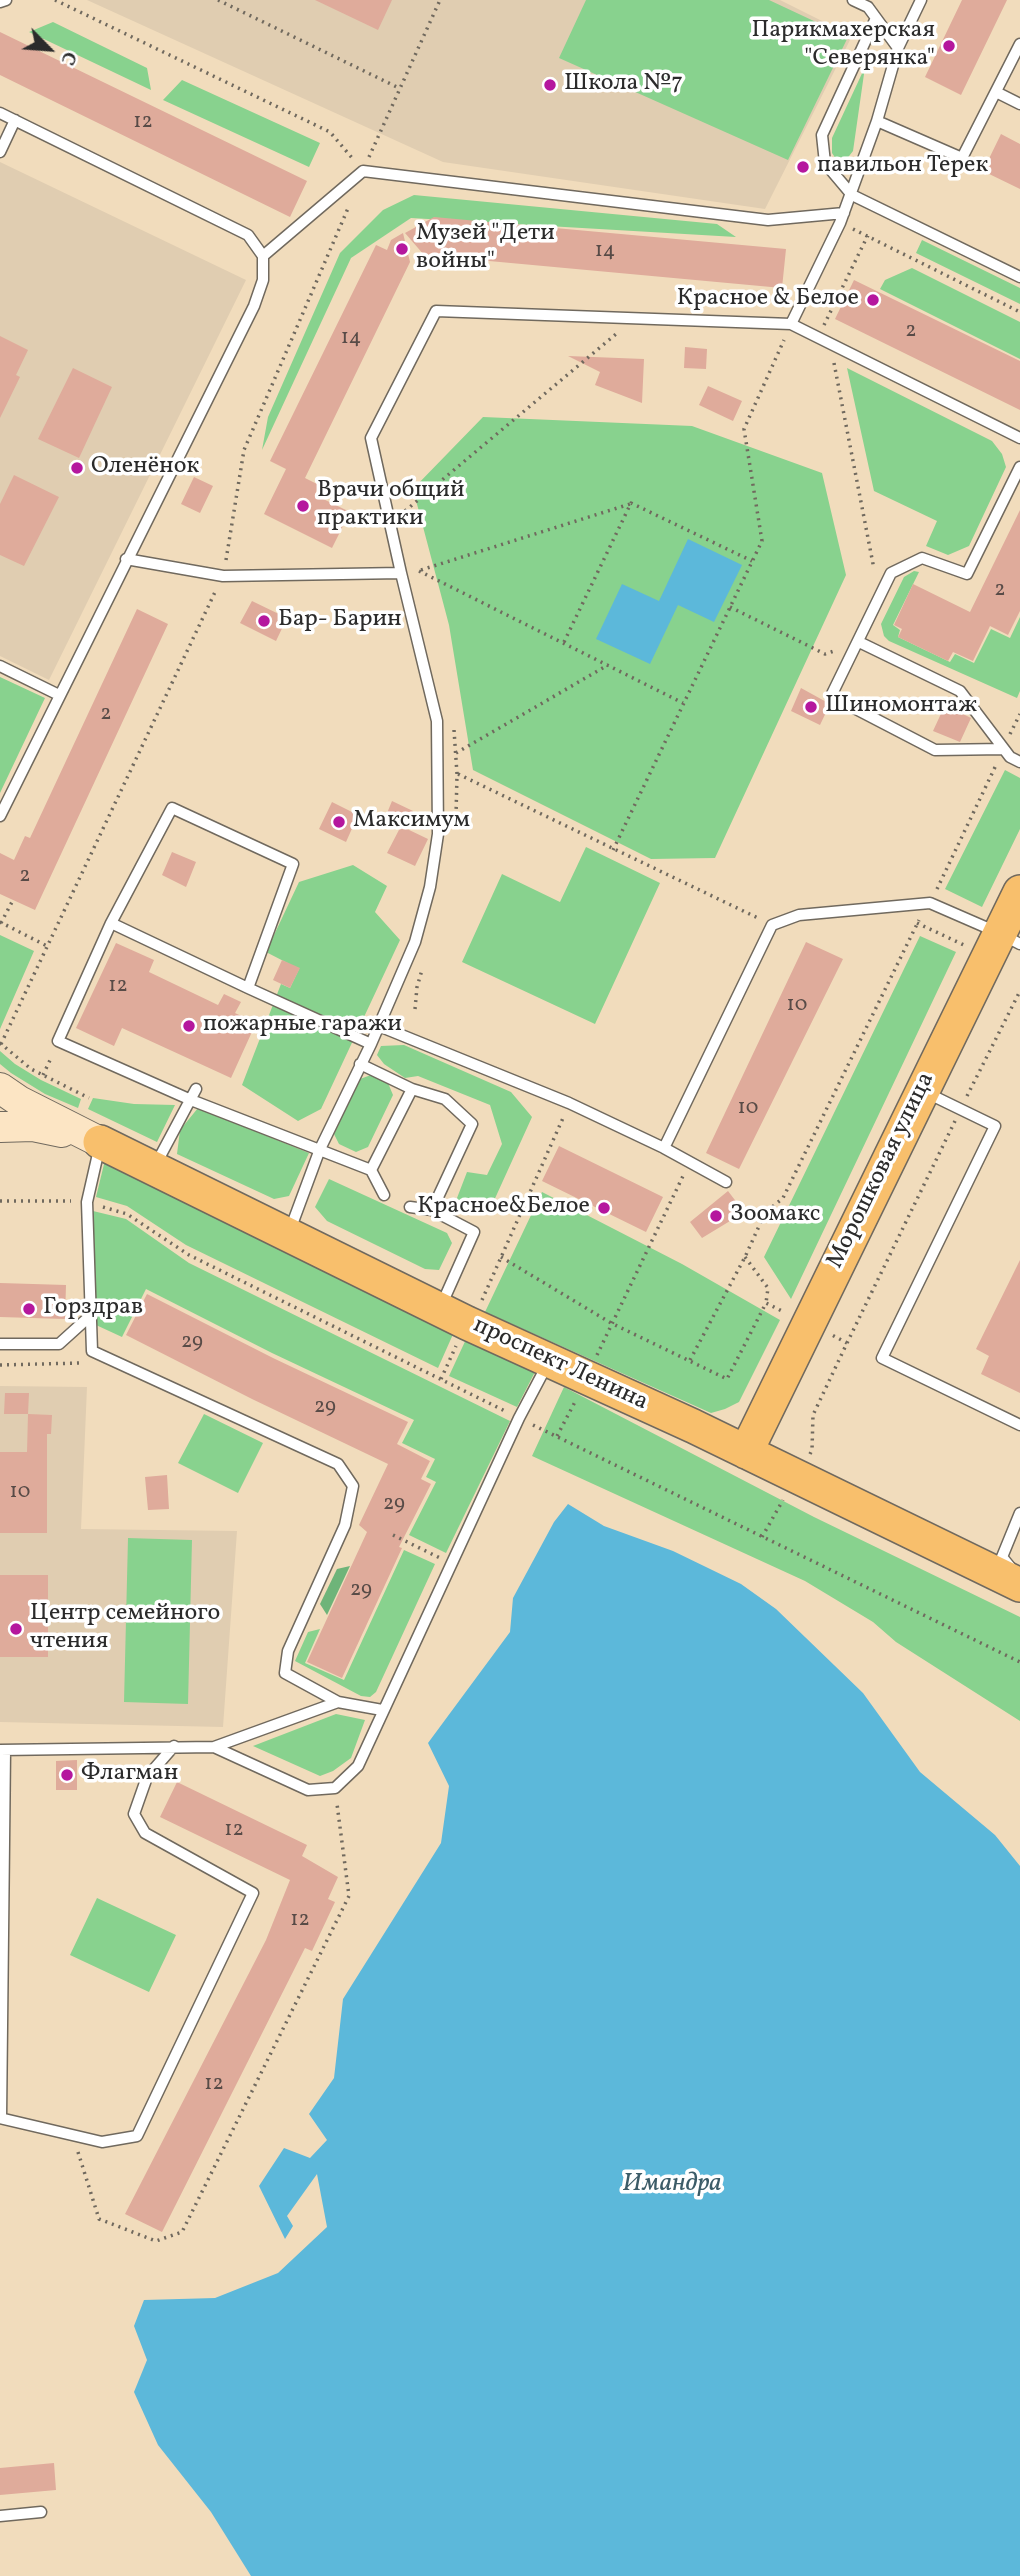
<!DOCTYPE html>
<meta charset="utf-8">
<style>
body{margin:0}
#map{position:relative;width:1020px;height:2576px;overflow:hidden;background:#f1dcbc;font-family:Vollkorn,serif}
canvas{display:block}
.north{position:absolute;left:14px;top:14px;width:70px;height:70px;-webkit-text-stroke:5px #fff;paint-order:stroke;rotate:115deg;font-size:19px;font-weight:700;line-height:28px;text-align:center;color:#2b2b2b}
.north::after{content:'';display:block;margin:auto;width:24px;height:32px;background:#2b2b2b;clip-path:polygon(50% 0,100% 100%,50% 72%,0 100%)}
</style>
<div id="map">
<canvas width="1020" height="2576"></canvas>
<div class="north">С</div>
</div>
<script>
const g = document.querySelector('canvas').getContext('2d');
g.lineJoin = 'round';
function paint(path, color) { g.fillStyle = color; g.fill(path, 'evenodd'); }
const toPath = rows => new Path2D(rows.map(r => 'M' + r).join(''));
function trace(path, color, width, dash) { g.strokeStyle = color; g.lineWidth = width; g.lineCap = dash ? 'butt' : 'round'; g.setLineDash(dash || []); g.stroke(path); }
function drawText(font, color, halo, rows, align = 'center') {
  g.font = font + ' Vollkorn,serif'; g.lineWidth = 7; g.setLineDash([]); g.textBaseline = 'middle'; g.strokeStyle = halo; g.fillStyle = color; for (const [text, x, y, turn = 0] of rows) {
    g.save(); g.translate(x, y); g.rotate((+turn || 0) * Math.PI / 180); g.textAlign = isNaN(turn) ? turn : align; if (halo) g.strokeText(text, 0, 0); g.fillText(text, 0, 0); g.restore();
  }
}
paint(toPath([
 [87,0,780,0,852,36,765,209,443,162],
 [0,162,246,280,49,680,0,656],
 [0,1386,87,1387,81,1529,237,1531,223,1727,0,1722]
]), '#e0cdb1');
paint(toPath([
 [586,0,769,0,848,37,788,160,559,58],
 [53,22,147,68,151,90,29,32],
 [865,67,853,151,846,160,838,162,832,153,832,138],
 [182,80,320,143,309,167,163,100],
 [414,195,717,224,736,237,411,218,351,258,262,450,268,417,340,253,383,210],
 [922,240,1020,288,1020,304,916,253],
 [912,268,1020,322,1020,359,880,289,885,280],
 [847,368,992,441,1002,454,1006,467,969,546,948,555,926,546,937,521,874,491],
 [483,417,692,426,822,473,846,575,715,858,651,859,473,770,449,625,413,489],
 [914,571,919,572,893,625,900,630,898,637,950,662,955,654,974,663,991,629,1010,638,1020,617,1020,691,1017,698,889,641,884,636,881,624,904,577],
 [0,677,45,698,0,793],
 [1005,770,1020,778,1020,829,982,907,945,889],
 [586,847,660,883,595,1024,462,962,502,874,560,902],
 [353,865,387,886,375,912,400,940,321,1109,298,1121,242,1085,281,984,290,988,299,969,266,952,299,882],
 [0,935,34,951,0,1029],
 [920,936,956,952,791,1299,764,1257],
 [404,1045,511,1092,532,1117,492,1205,475,1213,460,1209,457,1198,467,1172,487,1175,502,1144,490,1105,418,1076,405,1078,384,1064,377,1055,381,1046],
 [0,1051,15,1064,41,1080,81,1099,78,1108,45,1094,11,1073,0,1064],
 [371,1075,388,1083,393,1095,368,1147,356,1152,339,1144,334,1134,360,1079],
 [93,1098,134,1104,175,1105,157,1142,88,1109],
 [198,1108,309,1153,289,1196,274,1199,177,1154,180,1130],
 [106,1156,454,1332,438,1368,186,1245,127,1206,96,1197],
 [329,1179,447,1233,452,1243,439,1270,425,1269,327,1221,315,1207],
 [542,1192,682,1264,780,1320,739,1402,725,1409,711,1413,485,1312],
 [93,1211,126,1219,189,1263,510,1421,446,1553,409,1535,436,1482,426,1477,435,1459,402,1443,414,1420,272,1353,146,1289,122,1337,96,1325],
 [468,1335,537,1368,517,1407,449,1376],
 [564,1387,814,1517,1020,1617,1020,1721,896,1642,873,1622,805,1581,532,1456],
 [204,1414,263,1443,238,1493,178,1463],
 [128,1538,192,1540,188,1704,124,1702],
 [404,1550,435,1564,376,1692,370,1697,361,1696,295,1661,308,1632,320,1629,305,1663,344,1680],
 [336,1714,365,1720,351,1758,333,1771,320,1776,253,1746],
 [97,1898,176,1935,149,1992,70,1955]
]), '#88d28e');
paint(toPath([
 [350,1566,327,1615,320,1604,337,1569]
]), '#6eb479');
paint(toPath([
 [688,539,742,565,714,622,678,605,650,664,596,639,622,584,659,601],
 [568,1504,604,1526,673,1551,741,1584,776,1609,863,1693,920,1772,995,1835,1020,1866,1020,2576,251,2576,211,2512,158,2445,134,2392,147,2360,134,2326,144,2300,215,2298,278,2273,327,2227,317,2174,287,2216,293,2226,285,2239,259,2186,284,2148,310,2158,327,2140,309,2114,334,2078,343,1999,441,1843,449,1786,428,1743,510,1632,513,1598,554,1522]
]), '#5cb8da');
paint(toPath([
 [315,0,392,0,378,30],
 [962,0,1007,0,961,95,925,77],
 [0,32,307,181,290,217,0,75],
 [1001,134,1020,144,1020,189,983,171],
 [434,217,786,249,782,288,424,255,405,233],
 [403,233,410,262,305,478,319,485,315,495,350,512,332,548,264,514,286,469,270,461,376,245,387,250,391,240],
 [854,280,1020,361,1020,410,835,319],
 [0,336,28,350,16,375,20,377,0,418],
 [685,347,707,349,706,369,684,368],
 [568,356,644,359,642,403,595,385,600,372],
 [73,368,112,387,79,458,38,439],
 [708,386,742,401,733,421,699,405],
 [14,475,59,497,24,566,0,555,0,504],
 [194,477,213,486,200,513,181,504],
 [1020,510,1020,611,1008,635,990,626,973,661,953,652,948,661,898,637,902,629,894,625,913,584,970,612],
 [252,601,287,618,276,641,240,623],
 [137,609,168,624,35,910,0,894,0,853,14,860,25,836,30,838],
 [801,688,830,704,820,725,791,711],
 [945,705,971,718,960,742,933,731],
 [392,801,413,811,405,828,428,839,415,866,387,853,401,826,385,818],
 [332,802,358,815,346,842,319,829],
 [172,852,196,862,186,887,162,875],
 [806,942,843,959,739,1169,706,1153],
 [116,943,154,960,149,972,218,1005,224,994,241,1002,235,1013,256,1023,231,1078,122,1028,114,1046,76,1028],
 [282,960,300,968,290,988,273,980],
 [559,1146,663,1197,646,1232,542,1181],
 [728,1191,741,1208,730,1217,730,1221,702,1238,690,1222],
 [1020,1260,1020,1393,981,1374,989,1356,976,1349],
 [0,1283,66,1285,65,1319,0,1317],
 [147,1294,273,1358,408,1422,397,1444,430,1461,421,1479,431,1484,399,1547,402,1548,342,1678,307,1662,367,1532,359,1525,388,1464,252,1399,126,1335],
 [5,1393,29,1393,28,1414,4,1414],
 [28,1414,52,1415,51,1434,47,1434,47,1533,0,1533,0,1452,27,1452],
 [167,1475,169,1509,148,1510,145,1477],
 [0,1575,48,1575,48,1657,0,1657],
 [77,1760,77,1790,56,1790,56,1761],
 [177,1782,307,1845,302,1856,338,1877,328,1899,335,1902,312,1951,305,1948,162,2232,125,2214,266,1940,290,1880,160,1817],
 [54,2463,56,2490,0,2495,0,2468]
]), '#dfab9b');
const service = toPath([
 [853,0,868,7,898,48],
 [921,0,898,48,877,121,962,158,1020,44],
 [0,2,6,0],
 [876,18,822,135,825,163,852,195,1020,277],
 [996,92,1020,104],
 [0,113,248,235,263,256,263,280,254,306,0,816],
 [0,152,15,120],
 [263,256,363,171,768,220,844,213],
 [791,324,840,223,877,121],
 [126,559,223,576,401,573,437,721,438,834,430,887,415,942,371,1044,320,1149,290,1230],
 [401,573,371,438,436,311,791,324,1020,438],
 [859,642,960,691,1010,757,1020,762],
 [0,666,59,695],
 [1004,749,935,750,831,696,891,573,922,558,967,574,1020,467],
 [111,923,58,1041,191,1100,371,1170,384,1195],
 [248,988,293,864,172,808,111,923,248,988,371,1044],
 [379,1026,569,1103,664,1148],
 [360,1064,412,1089],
 [927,1093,995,1126,882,1358,1020,1425],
 [100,1145,87,1202,92,1351,338,1464,353,1486,345,1525,288,1651,285,1673,338,1702,382,1710],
 [156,1164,196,1089],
 [371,1170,412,1089,445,1099,472,1124,432,1210],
 [726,1182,664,1148,772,925,799,915,930,903,999,933,1020,944],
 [410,1207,432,1210,474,1232,441,1306],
 [0,1344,59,1344,90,1316],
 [1011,1568,1002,1557,1020,1513],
 [214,1747,308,1790,335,1788,358,1766,519,1418,547,1365],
 [0,1750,214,1747,338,1702],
 [0,2118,102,2142,137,2136,253,1893,145,1833,134,1814,147,1777,174,1746],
 [1,2118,5,1750],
 [0,2516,41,2512]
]);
const secondary = toPath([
 [0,1088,19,1101,100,1142],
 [0,1127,33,1126,62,1132]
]);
const primary = toPath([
 [100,1142,467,1323,693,1426,1020,1585],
 [746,1452,1020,892]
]);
trace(service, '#70695e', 13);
trace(secondary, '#70695e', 32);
trace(primary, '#70695e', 36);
trace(toPath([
 [55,0,330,132,353,159],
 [218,0,399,88],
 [369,157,440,0],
 [853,229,1020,312],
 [824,325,868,235],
 [834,363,874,569],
 [405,511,616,334],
 [226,560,244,450,349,206],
 [421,570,630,504],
 [419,571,683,703],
 [730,607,825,654,837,650],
 [564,642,631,503,752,561],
 [454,730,457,774,456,816],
 [1010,734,1020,714],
 [456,753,608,665],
 [458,774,760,919],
 [613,850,762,541,744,429,784,340],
 [937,889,997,763],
 [0,922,47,946],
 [1,923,13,900],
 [917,923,966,946],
 [415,1009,417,987,422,970],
 [0,1043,31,1069,89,1098],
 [1,1044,216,590],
 [43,1075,52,1056],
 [967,1096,1020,991],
 [0,1201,71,1201],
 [103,1207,127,1214,189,1255,507,1412],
 [501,1257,611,1323,727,1379,766,1303,784,1312],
 [745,1257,768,1288,766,1303],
 [482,1300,563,1118],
 [847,1343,955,1121],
 [597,1355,683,1176],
 [690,1360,745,1257,765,1213,783,1198,919,920],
 [0,1365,80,1363],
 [441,1379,456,1346],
 [533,1425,1020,1662],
 [557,1436,576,1400],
 [810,1454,812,1450,813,1415,847,1343,832,1335],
 [393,1535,440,1558],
 [762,1537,783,1500],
 [78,2152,99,2219,156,2241,182,2232,349,1896,337,1804]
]), '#70695e', 3.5, [2, 5]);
trace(service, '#fff', 10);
trace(secondary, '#fce5c4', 30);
trace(primary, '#f8bf6c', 33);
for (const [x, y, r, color] of [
 [949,46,7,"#b5179e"],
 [550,85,7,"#b5179e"],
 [803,167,7,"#b5179e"],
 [402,249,7,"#b5179e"],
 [873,300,7,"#b5179e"],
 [77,468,7,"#b5179e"],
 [303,506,7,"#b5179e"],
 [264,621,7,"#b5179e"],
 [811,707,7,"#b5179e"],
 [339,822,7,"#b5179e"],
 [189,1026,7,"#b5179e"],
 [604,1208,7,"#b5179e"],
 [716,1216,7,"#b5179e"],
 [29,1309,7,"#b5179e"],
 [16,1629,7,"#b5179e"],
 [67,1775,7,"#b5179e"]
]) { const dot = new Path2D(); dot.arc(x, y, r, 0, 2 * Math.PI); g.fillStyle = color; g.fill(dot); trace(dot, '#fff', 2.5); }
drawText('21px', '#584b47', null, [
 ["12",143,123],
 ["14",605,252],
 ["2",911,332],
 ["14",351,339],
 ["2",1000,591],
 ["2",106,715],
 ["2",25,877],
 ["12",118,987],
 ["10",797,1006],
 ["10",748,1109],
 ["29",192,1343],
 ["29",325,1408],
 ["10",20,1493],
 ["29",394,1505],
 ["29",361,1591],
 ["12",234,1831],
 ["12",300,1921],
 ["12",214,2085]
]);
drawText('24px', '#2b2b2b', '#fff', [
 ["Парикмахерская",935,32,"right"],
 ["\"Северянка\"",935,60,"right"],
 ["Школа №7",564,85],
 ["павильон Терек",817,167],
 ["Музей \"Дети",416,235],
 ["войны\"",416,263],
 ["Красное & Белое",859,300,"right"],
 ["Оленёнок",91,468],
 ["Врачи общий",317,492],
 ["практики",317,520],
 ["Бар- Барин",278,621],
 ["Шиномонтаж",825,707],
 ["Максимум",353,822],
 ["пожарные гаражи",203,1026],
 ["Красное&Белое",590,1208,"right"],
 ["Зоомакс",730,1216],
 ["Горздрав",43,1309],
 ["Центр семейного",30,1615],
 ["чтения",30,1643],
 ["Флагман",81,1775]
], 'left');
drawText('24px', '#2b2b2b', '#fff', [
 ["Морошковая улица",882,1171,-64],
 ["проспект Ленина",560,1365,25]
]);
drawText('italic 26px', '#3c5c68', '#fff', [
 ["Имандра",672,2185]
]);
</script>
